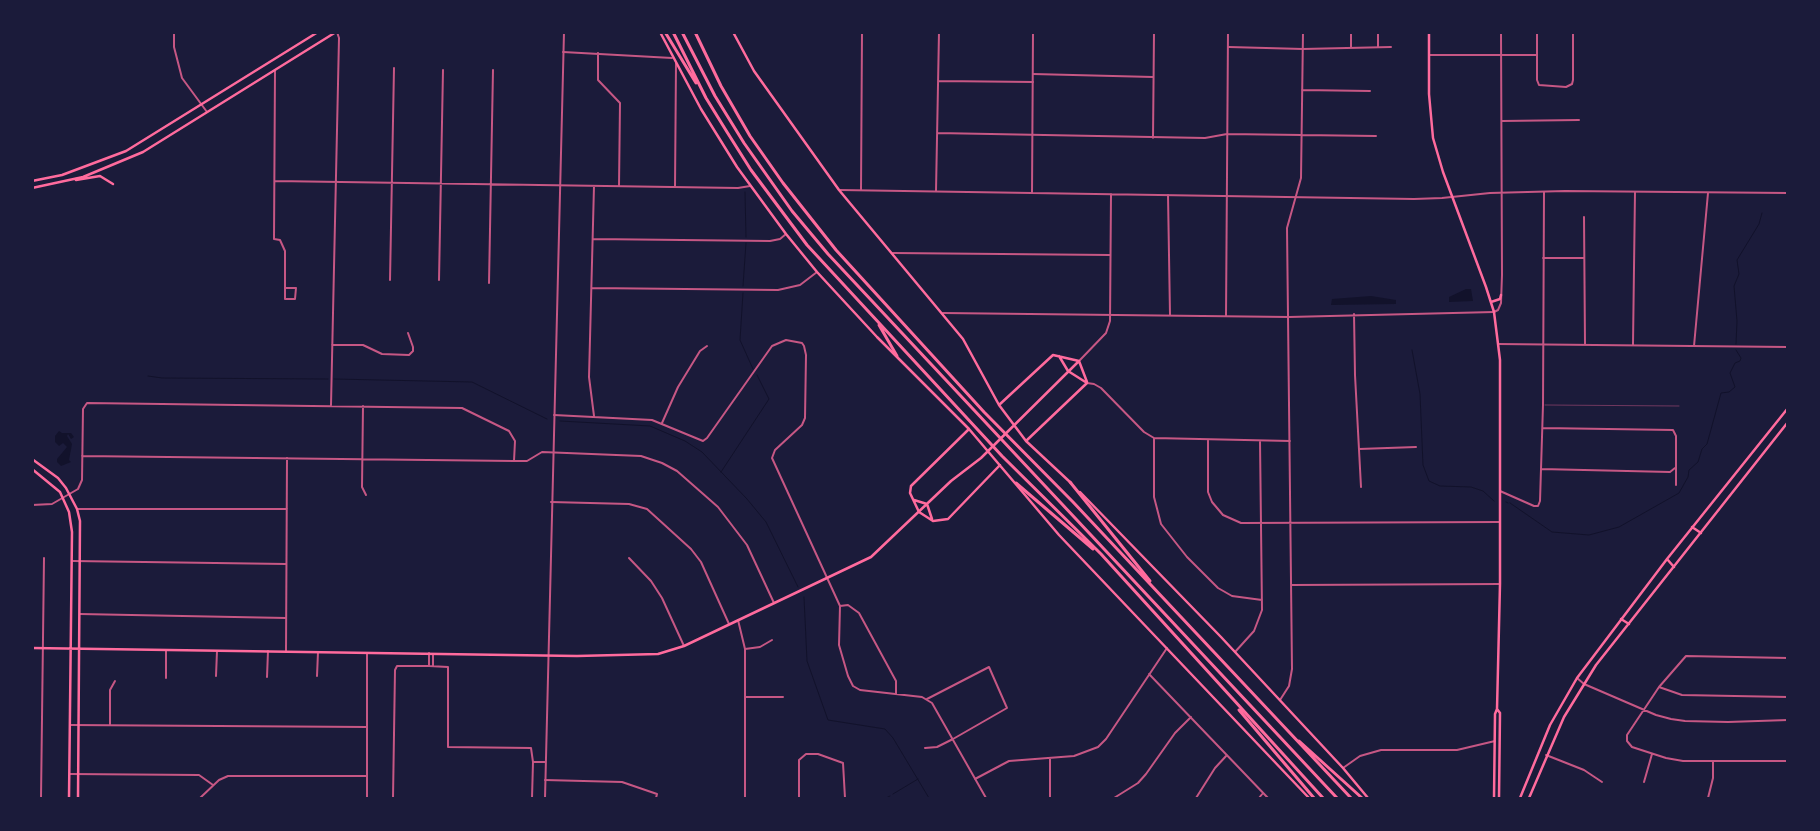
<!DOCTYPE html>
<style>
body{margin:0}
#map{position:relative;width:1820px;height:831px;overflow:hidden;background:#1b1b3a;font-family:Poppins,sans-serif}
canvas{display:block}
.frame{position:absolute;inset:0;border:34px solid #1b1b3a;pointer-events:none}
</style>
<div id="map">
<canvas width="1820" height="831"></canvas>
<div class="frame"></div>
</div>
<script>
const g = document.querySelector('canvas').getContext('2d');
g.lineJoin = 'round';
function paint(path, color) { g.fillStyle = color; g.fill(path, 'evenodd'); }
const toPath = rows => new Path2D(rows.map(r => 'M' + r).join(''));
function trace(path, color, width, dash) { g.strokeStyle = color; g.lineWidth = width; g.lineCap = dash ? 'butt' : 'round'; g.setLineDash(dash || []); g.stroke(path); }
paint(toPath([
 [1466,289,1471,289,1473,301,1449,302,1449,297],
 [1371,296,1396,300,1396,304,1331,305,1332,299],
 [59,431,62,433,71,433,74,437,71,439,68,434,67,436,72,444,69,460,71,462,61,466,57,462,57,459,67,447,63,443,59,446,55,442,55,436]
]), '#12122b');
trace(toPath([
 [745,192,746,237],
 [743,286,746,243],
 [743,293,740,340,753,369],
 [1736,344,1737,321,1734,286,1739,274,1737,260,1759,224,1762,213],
 [1412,350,1420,394,1423,465,1429,481,1440,486,1471,487,1483,491,1494,501],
 [148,376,162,378,328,379],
 [334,379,472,382,547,419],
 [560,421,650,426,685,441,702,452,747,499,766,522,798,587],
 [721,472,769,399,757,375],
 [1506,502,1508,503],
 [1510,503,1552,532,1589,535,1619,527,1679,493,1688,477,1689,470,1698,462,1702,449,1707,444,1721,393,1729,392,1735,387,1730,373,1735,363,1740,361,1741,358,1736,350],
 [804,597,807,661,828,720,885,729,893,738,929,798],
 [893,794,918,779],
 [886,798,890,796]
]), '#12122b', 1);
trace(toPath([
 [1545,405,1679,406]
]), '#c65784', 0.5);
trace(toPath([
 [174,32,174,47,182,78,207,112],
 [1351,32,1351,47],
 [1378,32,1378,47],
 [1537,32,1537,80,1539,85,1566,87,1572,84,1573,80,1573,32],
 [1229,47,1303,49,1391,47],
 [563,52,672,58],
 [598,53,598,80,620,103,619,186],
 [1429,55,1537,55],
 [275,70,274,239,280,240,285,251,285,299,295,299,296,288,285,288],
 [1033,74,1153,77],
 [939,81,1033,82],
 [1302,90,1370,91],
 [1502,121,1579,120],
 [937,133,1205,138,1227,134,1376,136],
 [1153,138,1154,32],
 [275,181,738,188,750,186],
 [675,187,676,63],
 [861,190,862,32],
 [936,191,939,32],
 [1168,195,1170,315],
 [1584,217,1585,344],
 [593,239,770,241,780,239,786,234],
 [893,253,1110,255],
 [1543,258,1583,258],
 [390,280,394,68],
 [439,280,443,70],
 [489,283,493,70],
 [592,288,778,290,800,285,817,272],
 [943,313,1289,317,1494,312],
 [1354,314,1355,375,1361,487],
 [1226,316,1228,32],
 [1498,344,1788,347],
 [1633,344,1635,192],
 [332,345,363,345,382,354,409,355,413,351,413,347,408,333],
 [1694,346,1708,193],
 [1087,383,1094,384,1101,388,1144,432,1154,438,1290,441],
 [331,405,339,38,337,32],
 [363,406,362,487,366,495],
 [554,415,652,420,703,441,707,438,772,346,786,340,802,343,804,346,806,355,805,418,802,425,775,450,772,458,840,606,839,645,848,676,853,686,860,690,922,697,932,703,986,798],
 [594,416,589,377,594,186],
 [662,423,678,387,700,351,707,346],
 [1543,428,1673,430,1676,436,1676,485],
 [1154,438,1154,497,1161,524,1187,557,1218,588,1232,596,1262,600],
 [1208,440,1208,492,1212,502,1223,515,1241,523,1499,522],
 [1359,449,1416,447],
 [82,456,514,461,527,461,542,452,641,456,662,463,677,471,718,507,747,545,774,603],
 [1541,469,1670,472,1675,468],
 [1500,491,1534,506,1538,506,1540,501,1543,405,1544,192],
 [551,502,629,504,647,509,691,549,701,562,729,624],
 [32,505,52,504,78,489,82,480,83,409,87,403,462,408,509,431,515,441,514,461],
 [77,509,287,509],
 [629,558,651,581,662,598,684,646],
 [73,561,286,564],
 [1291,585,1500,584],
 [840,606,848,605,859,613,896,681,896,694],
 [80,614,286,618],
 [745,649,760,647,772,640],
 [286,651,287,458],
 [1235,652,1254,631,1262,610,1260,441],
 [1788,658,1686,656,1659,687,1627,735,1627,741,1632,747,1666,758,1683,761,1788,761],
 [429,666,429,653],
 [433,666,433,654],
 [1149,674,1268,798],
 [216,676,217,651],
 [317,676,318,652],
 [267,677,268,651],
 [166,678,166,650],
 [1577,678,1584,684,1656,715,1671,719,1685,721,1728,722,1788,720],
 [1659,687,1682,695,1788,697],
 [746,697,783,697],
 [1280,700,1289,686,1292,669,1287,228,1301,178,1303,32],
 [70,725,367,727],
 [110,725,110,690,115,681],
 [925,748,937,747,953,739,1007,708,989,667,927,699],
 [1546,755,1584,770,1602,782],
 [533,762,545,762],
 [1343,768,1360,756,1381,750,1457,750,1495,741],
 [70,774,199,775,213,785],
 [975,779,1009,761,1074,756,1098,747,1106,739,1167,648],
 [545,780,622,782,657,794,656,798],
 [1644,782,1652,754],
 [41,798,44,558],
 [200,798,219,780,228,776,367,776],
 [367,798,367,653],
 [393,798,395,670,397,666,429,666,448,667,448,747,531,748,533,762,532,798],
 [799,798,799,760,806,754,818,754,843,763,845,798],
 [1050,798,1050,758],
 [1114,798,1138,783,1146,774,1175,733,1191,717],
 [1196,798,1215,768,1227,755],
 [1259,798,1263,793],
 [1708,798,1713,778,1713,761]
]), '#c65784', 2);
trace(toPath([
 [840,190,1414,199,1442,198,1490,193,1565,191,1788,193],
 [1032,193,1033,32],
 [1494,312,1498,310,1501,303,1502,275,1501,32],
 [1080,360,1106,333,1110,321,1111,194],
 [738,620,745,649,745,798],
 [545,798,564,32]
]), '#c65784', 2);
trace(toPath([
 [660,32,701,109,737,167,786,234,817,272,877,337,969,429,1059,535,1309,798],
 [733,32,754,71,839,190,963,339,999,405,1026,441,1071,483],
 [1429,32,1429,94,1433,138,1443,172,1486,287,1494,312,1500,360,1500,584,1497,709,1495,714,1494,798],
 [1491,302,1500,299,1501,295],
 [1059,356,1068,371,1087,383],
 [1079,361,1087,382],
 [999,405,1053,355,1079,361],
 [969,429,911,486,910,493,919,512,933,521,948,519,1000,465],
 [1026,441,1087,383],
 [32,459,58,478,66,488,77,509,80,521,78,798],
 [32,469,60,492,69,512,72,532,69,798],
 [1080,492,1221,637,1343,768,1368,798],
 [914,500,927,504],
 [927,504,932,519],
 [32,648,577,656,658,654,684,646,871,557,951,481,981,458,1079,361],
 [1497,709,1500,713,1499,798]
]), '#ff6b9d', 2.5);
trace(toPath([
 [76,180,100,176,113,184],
 [32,181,62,175,126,151,318,32],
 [32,188,83,177,143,152,336,32],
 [1692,527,1701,533],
 [1667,559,1674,567],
 [1621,619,1629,624],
 [1520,798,1550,725,1577,678,1667,559,1788,408],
 [1529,798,1564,717,1596,665,1788,422]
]), '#ff6b9d', 2.5);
trace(toPath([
 [665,32,696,83],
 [673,32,706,98,727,132,751,170,807,245,1002,456,1101,554,1323,798],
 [682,32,715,96,744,143,792,211,828,254,1337,798],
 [695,32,721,86,750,136,783,183,836,250,984,412,1073,502,1351,798],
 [879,325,897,356],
 [1070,482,1150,581],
 [1016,483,1093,549],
 [1239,710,1314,798],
 [1299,741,1362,798]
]), '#ff6b9d', 3);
</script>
